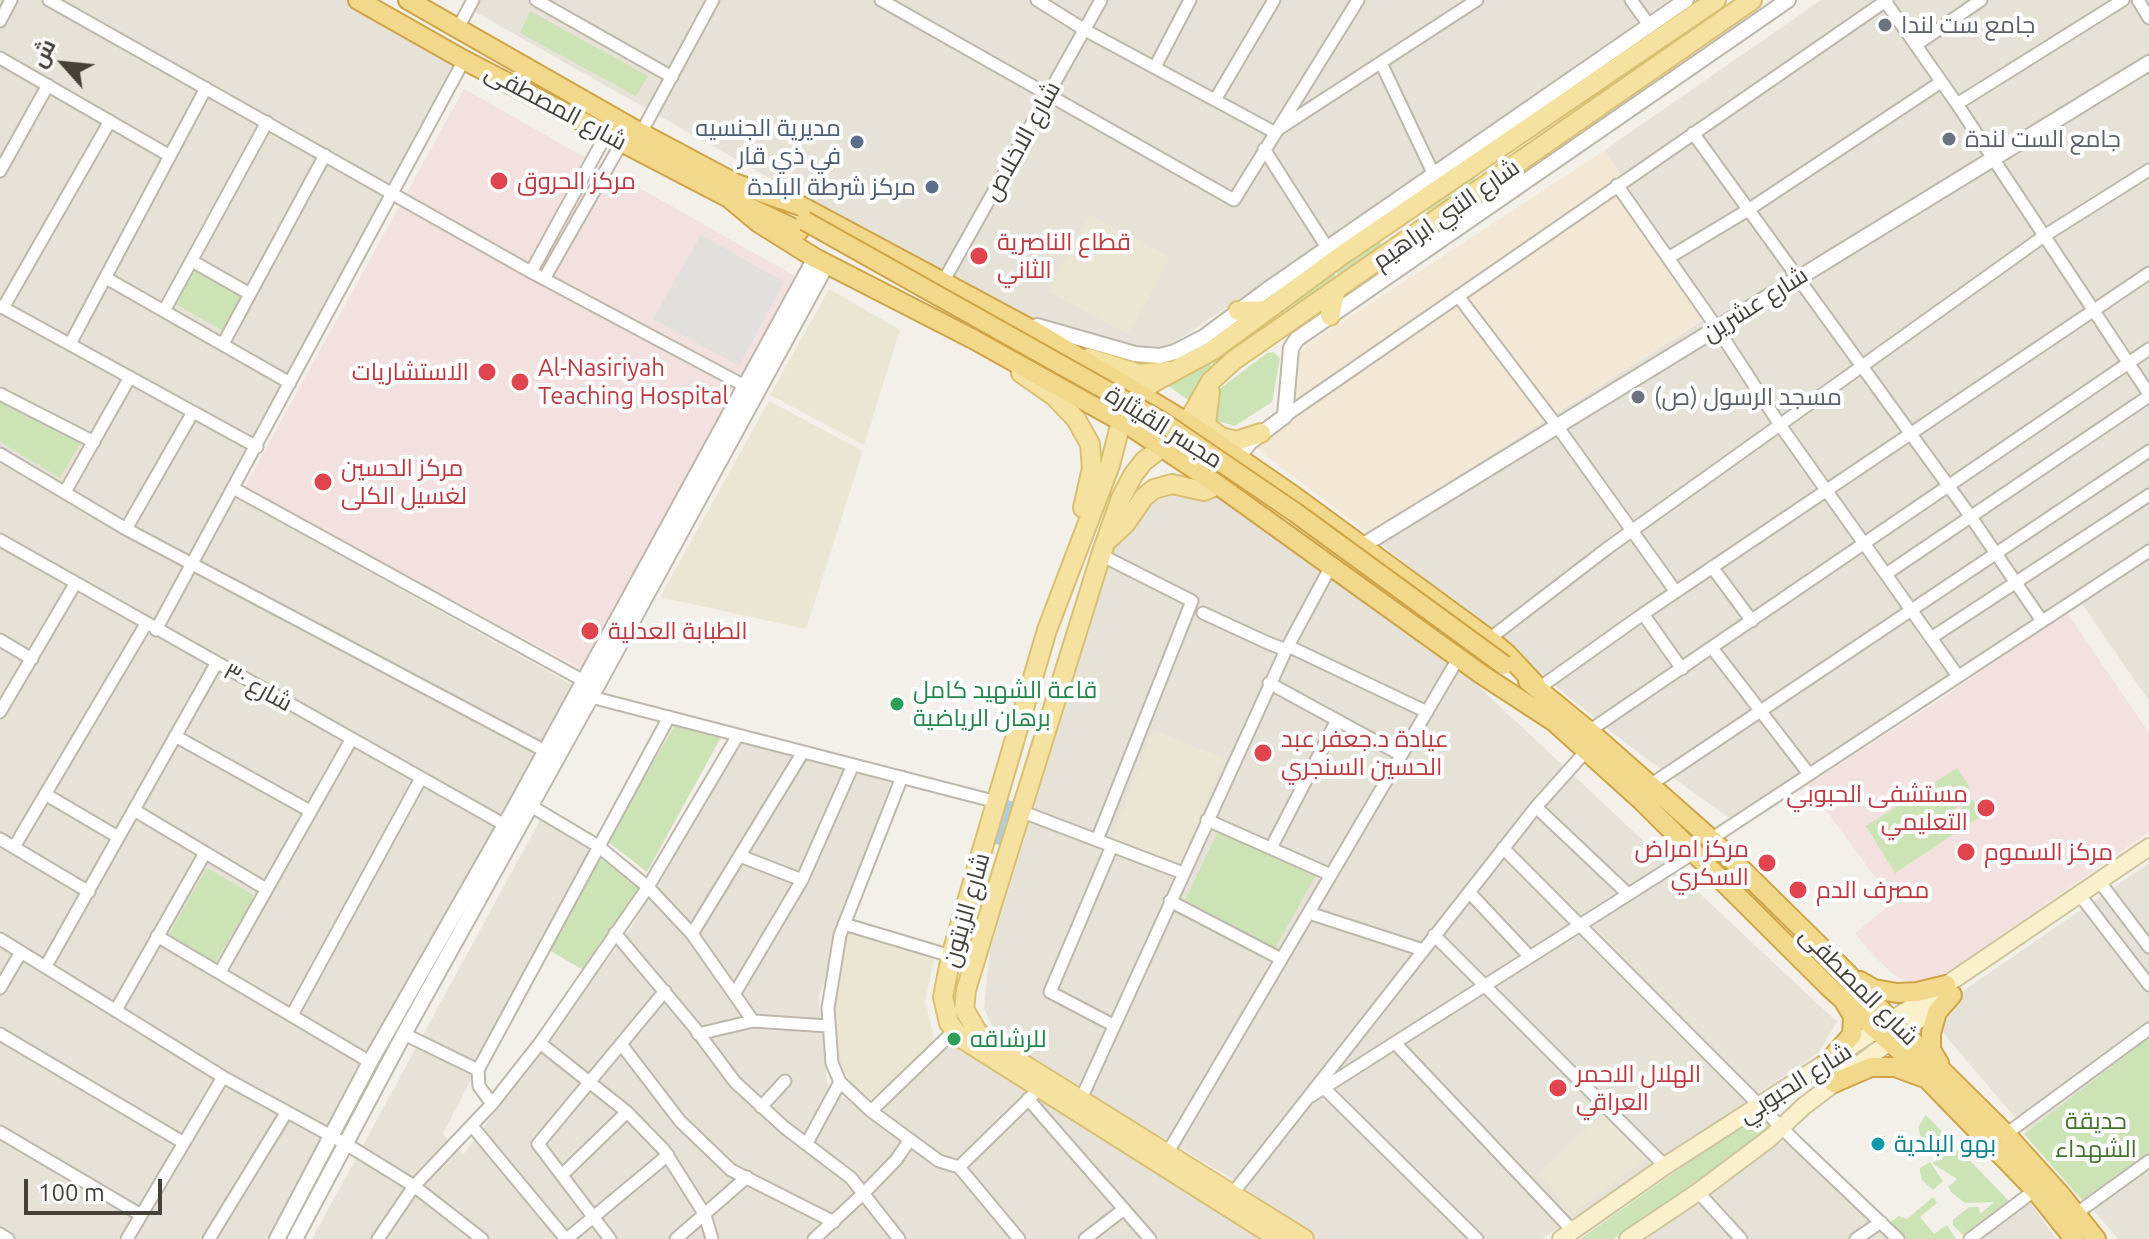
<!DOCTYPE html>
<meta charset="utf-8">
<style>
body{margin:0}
#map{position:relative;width:2149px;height:1239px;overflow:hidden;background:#f3f0e9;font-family:Ubuntu,Cairo,sans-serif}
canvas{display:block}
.north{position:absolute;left:24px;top:24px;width:80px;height:80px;-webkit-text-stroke:6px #fff;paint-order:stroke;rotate:297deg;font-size:22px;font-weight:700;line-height:32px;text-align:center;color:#464138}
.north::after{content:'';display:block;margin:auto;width:28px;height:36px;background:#464138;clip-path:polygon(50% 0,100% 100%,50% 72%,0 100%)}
.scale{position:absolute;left:24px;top:1179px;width:138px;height:36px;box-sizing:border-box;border:4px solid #464138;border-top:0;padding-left:10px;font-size:24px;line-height:28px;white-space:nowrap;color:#464138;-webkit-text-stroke:6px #fff;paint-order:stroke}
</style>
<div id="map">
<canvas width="2149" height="1239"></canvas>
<div class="north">ش</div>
<div class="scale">100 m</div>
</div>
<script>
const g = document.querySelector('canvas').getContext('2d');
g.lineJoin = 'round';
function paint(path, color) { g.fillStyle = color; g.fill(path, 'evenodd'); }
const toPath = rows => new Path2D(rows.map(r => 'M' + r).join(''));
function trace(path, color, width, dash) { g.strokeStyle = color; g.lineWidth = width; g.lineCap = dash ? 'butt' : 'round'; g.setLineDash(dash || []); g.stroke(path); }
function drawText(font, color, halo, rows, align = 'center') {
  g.font = font + ' Ubuntu,Cairo,sans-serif'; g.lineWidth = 8; g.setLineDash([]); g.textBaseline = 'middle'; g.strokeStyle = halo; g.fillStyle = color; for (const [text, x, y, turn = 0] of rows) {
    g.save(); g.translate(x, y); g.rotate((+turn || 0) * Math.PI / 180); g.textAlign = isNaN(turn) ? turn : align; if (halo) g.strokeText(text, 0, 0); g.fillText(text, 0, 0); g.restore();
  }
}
paint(toPath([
 [0,0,361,0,459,52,227,493,576,687,274,1239,0,1239],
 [472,0,1669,0,1286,269,1168,346,1120,353,1028,316,929,268,468,8],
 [1821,0,2149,0,2149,701,2082,604,1736,823,1624,742,1368,533,1708,317,1605,150],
 [1202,475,1416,628,1837,1022,1818,1053,1542,1239,1313,1239,1236,1181,998,1040,984,1008,990,950,1122,523,1157,483],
 [739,737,893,776,819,997,828,1088,877,1119,948,1028,1266,1239,312,1239,540,820,591,847,443,1134,463,1155,631,928],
 [2149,863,2149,1239,2118,1239,1928,1015],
 [1792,1134,1887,1239,1647,1239],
 [2025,1195,2056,1239,1969,1239]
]), '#e6e2d8');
paint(toPath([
 [1605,150,1708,316,1368,533,1252,445,1289,414,1294,360,1307,345]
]), '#f3e8d6');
paint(toPath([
 [1089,214,1170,257,1129,335,1048,291],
 [829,289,900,330,864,445,770,395],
 [769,401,863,451,806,629,660,597],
 [1153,730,1225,759,1179,866,1111,840],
 [845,931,935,955,925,1002,933,1033,932,1043,872,1100,852,1086,837,1057,833,1012],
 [1608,1109,1651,1155,1574,1213,1538,1174]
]), '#ebe5d4');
paint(toPath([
 [464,89,795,276,583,670,244,488],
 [2066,611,2149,733,2149,832,1949,971,1923,981,1905,981,1893,974,1873,955,1855,933,1894,902,1807,785,1943,698]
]), '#f2e1de');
paint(toPath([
 [530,11,648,76,636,96,520,33],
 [1700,20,1703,27,1629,76,1625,70],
 [1474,177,1478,183,1431,215,1427,210],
 [1380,242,1383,249,1341,278,1336,272],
 [193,269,242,294,222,330,174,303],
 [1334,273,1338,280,1291,314,1285,308],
 [1282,310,1288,317,1215,366,1210,360],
 [1274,352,1280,359,1272,402,1235,426,1217,421,1214,416,1219,392,1222,387,1267,353],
 [1208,361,1213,368,1199,383,1191,402,1164,383],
 [0,398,84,437,60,478,0,442],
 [676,723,724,732,647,872,607,841],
 [1957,768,1970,787,1951,801,1958,810,1972,800,1983,815,1895,873,1866,826],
 [1218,832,1316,875,1275,948,1185,900],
 [599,858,642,884,585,971,547,949],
 [207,868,255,896,215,963,168,936],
 [2149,1038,2149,1152,2082,1200,2024,1134],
 [1926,1115,2010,1202,1963,1235,1953,1225,1953,1220,1969,1207,1979,1207,1980,1214,1994,1202,1965,1203,1951,1192,1948,1187,1957,1179,1932,1163,1937,1160,1921,1138,1918,1127],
 [1753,1117,1762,1117,1768,1120,1769,1126,1766,1133,1759,1138,1613,1239,1580,1239],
 [1930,1162,1943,1181,1933,1190,1922,1180,1920,1172,1920,1168],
 [1933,1197,1937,1203,1920,1217,1934,1234,1947,1225,1956,1239,1906,1239,1889,1223,1899,1216,1907,1219]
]), '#cce3b6');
paint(toPath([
 [701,235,784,282,739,366,653,319]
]), '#e2e0dd');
paint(toPath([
 [1001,798,1017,803,1004,847,989,841]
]), '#abcdea');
const minor = toPath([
 [49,0,531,272,745,386],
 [536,0,672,77],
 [881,0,1234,200,1358,0],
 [1037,0,1085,30,1274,132,1477,0],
 [1631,0,1649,25],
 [2138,0,2149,18],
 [1885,1,1957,104,2149,394],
 [0,21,11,0],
 [458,28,473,0],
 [1916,45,1981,0],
 [0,58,170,156],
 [1381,63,1434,175],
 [1155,67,1190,0],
 [1215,100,1274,0],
 [1957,104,2123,0],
 [641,133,713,0],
 [1693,133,1971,517,2042,621],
 [1264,149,1328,249],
 [0,171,48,85],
 [1617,185,1717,328,1780,425,1958,676],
 [1668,258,1748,210,1941,82],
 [192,261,250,294],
 [531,272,607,133],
 [106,278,290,383],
 [544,279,622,142],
 [943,282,1101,0],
 [1458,296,1557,426,1676,592],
 [0,306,257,447],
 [3,308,110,121],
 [164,311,267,122],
 [70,344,206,88],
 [223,344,325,155],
 [0,394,94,442],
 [1285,416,1887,0],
 [0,454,126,529,545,751],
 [233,488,584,681],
 [65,492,130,377],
 [126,529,193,412],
 [0,540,512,829],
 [1712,567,1752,621],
 [1886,574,2149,396],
 [1203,613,1268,643,1286,650,1288,646,1427,712],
 [1643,614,1682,669],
 [156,630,464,60],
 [1931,638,2149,495],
 [1489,639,1609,547,2044,236,2149,170],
 [0,640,32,659],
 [1288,646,1331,566],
 [1712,648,1809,774],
 [1269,683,1401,755],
 [1539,688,1643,614,2149,273],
 [591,697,997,802],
 [0,712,75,584],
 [1589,731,2149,349],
 [175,736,310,811],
 [902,777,840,935,828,1008,832,1063,840,1082,871,1111,939,1161,959,1167,1019,1239],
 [1650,785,2149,451],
 [45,794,118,837],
 [531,806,598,846,648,887,692,934,753,1021],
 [1536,807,1628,894],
 [134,810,266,889],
 [1023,812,1183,873],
 [1207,820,1331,875],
 [0,839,89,892],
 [1711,839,2149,551],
 [1097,840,1192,601,1101,555],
 [1112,846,1050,992,1113,1025],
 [14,847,146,624],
 [1271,848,1337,720],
 [1503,848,1799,1145,1898,1239],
 [740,856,802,880],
 [2099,881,2149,947],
 [1469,892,1530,957],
 [2079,894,2149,985],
 [1170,901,1281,959],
 [1309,913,1423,950],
 [844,924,951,956],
 [615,933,694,1027,735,1082,784,1127,851,1178,899,1239],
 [692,934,803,752],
 [1434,935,1665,1166],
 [157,936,370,1062],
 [0,939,223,1077,346,1144,414,1186,482,1239],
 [46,966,216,664],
 [220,972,351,740],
 [0,988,21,952],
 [735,993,802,880,853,765],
 [116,1010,205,853],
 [292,1015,421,778],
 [0,1034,184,1143],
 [404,1034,478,1070],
 [698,1034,753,1021,828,1026],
 [540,1043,627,1112,664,1150,705,1215,712,1239],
 [1395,1043,1573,1231],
 [621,1044,680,1121,731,1170,834,1222],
 [1324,1088,1477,1239],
 [1311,1096,1695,852],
 [1028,1099,1150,1239],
 [1081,1099,1286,650],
 [492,1104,479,1086,478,1070,669,717],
 [761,1107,785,1081],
 [871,1111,954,1031],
 [472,1126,565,1238,568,1238,668,1155],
 [0,1132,141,1215],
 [2006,1134,2149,1029],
 [807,1143,840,1082],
 [1168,1152,1459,657],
 [959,1167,1033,1095],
 [562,1175,627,1112],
 [1698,1192,1741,1239],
 [1233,1193,1536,807,1587,750],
 [2077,1213,2149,1161],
 [0,1234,8,1239],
 [127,1239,223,1077],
 [209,1239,286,1113],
 [378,1239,414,1186,492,1104,540,1043,648,887,738,735],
 [610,1239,538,1144,665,991],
 [676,1239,747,1177],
 [814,1239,864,1193,896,1160,909,1141],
 [1085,1239,1124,1209],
 [1856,1239,1881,1222],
 [1970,1239,2035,1190]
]);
const tertiary = toPath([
 [1037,326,1135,354,1160,356,1175,352,1204,337,1267,290,1686,0],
 [1232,464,1250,442,1285,416,1291,348,1297,339,1788,0],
 [1362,546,2149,63],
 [277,1239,370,1062,505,825,815,258],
 [295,1239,404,1034,591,697,827,264]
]);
const secondary = toPath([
 [1561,1239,1665,1166,1946,985,2149,847],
 [1628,1239,1698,1192,1770,1138,1804,1106,1942,1002]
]);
const primary = toPath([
 [1238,311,1267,310],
 [1330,316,1336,289],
 [1089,358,1140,374,1168,371],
 [1021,373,1054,396,1076,419,1090,444,1092,468,1083,508],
 [1210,392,1206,424,1215,442],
 [1209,428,1221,437,1236,441,1261,433],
 [1107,541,1126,523,1144,497,1154,489,1172,484,1204,491,1218,485],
 [1279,1239,961,1038,949,1023,943,997,951,956,1047,630,1110,465,1121,422,1141,393,1154,382,1213,350,1342,255,1716,0],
 [1304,1239,1002,1051,978,1033,964,1009,966,990,994,898,1101,555,1121,498,1133,475,1144,461,1182,432,1211,381,1234,360,1752,0]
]);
const trunk = toPath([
 [358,0,464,60,729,198,799,231],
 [408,0,641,133,746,189],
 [737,184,801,206,1038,333,1188,423,1294,496,1489,639,1507,654,1536,685],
 [729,198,759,223,815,258,973,339,1133,428,1218,485,1481,674,1556,723],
 [1528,681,1589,731,1711,839,1846,972,1886,1015,2006,1134,2061,1195,2096,1239],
 [1549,717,1641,800,1829,987,1900,1051,2035,1190,2074,1239],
 [1860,981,1874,989,1897,993,1917,992,1946,985],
 [1939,1063,1931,1050,1931,1033,1937,1012,1952,995],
 [1826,1064,1852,1035,1853,1016,1845,1003],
 [1834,1083,1871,1067,1895,1067,1922,1077]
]);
trace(minor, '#beb8ac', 15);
trace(tertiary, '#beb8ac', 18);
trace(secondary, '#cec49d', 20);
trace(primary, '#d9bf71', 22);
trace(trunk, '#cfa447', 22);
trace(minor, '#fff', 11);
trace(tertiary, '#fff', 14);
trace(secondary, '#faf1cc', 16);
trace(primary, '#f5e1a0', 18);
trace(trunk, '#f2d88b', 18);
const trunkBridge = toPath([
 [805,221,1161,421,1296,513,1504,665]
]);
trace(trunkBridge, '#cfa447', 22, []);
trace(trunkBridge, '#f2d88b', 18);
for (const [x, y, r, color] of [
 [1885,25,8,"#6b7280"],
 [1949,139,8,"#6b7280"],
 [857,142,8,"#5c6f8a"],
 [499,181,10,"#e0444e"],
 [932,187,8,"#5c6f8a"],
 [979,256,10,"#e0444e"],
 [487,372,10,"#e0444e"],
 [520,382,10,"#e0444e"],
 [1638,397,8,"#6b7280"],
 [323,482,10,"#e0444e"],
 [590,631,10,"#e0444e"],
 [897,704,8,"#2e9e5b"],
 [1263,753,10,"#e0444e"],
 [1986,808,10,"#e0444e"],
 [1966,852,10,"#e0444e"],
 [1767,863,10,"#e0444e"],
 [1798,890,10,"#e0444e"],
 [954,1039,8,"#2e9e5b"],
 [1558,1088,10,"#e0444e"],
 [1878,1144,8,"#0f9aa8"]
]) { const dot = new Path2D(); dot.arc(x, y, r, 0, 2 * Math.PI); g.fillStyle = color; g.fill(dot); trace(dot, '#fff', 3); }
drawText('24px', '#5b616d', '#fff', [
 ["جامع ست لندا",1901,25],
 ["جامع الست لندة",1965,139],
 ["مسجد الرسول (ص)",1654,397]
], 'left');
drawText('24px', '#464138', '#fff', [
 ["شارع المصطفى",556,107,28],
 ["شارع الاخلاص",1022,141,-61],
 ["شارع النبي ابراهيم",1446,214,-35],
 ["شارع عشرين",1755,304,-32],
 ["مجسر القيثارة",1164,427,32],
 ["شارع ٣٠",258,687,29],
 ["شارع الزيتون",966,910,-74],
 ["شارع المصطفى",1859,986,45],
 ["شارع الحبوبي",1795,1083,-32]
]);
drawText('24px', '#4e5e75', '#fff', [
 ["مديرية الجنسيه",841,128],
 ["في ذي قار",841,156],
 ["مركز شرطة البلدة",916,187]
], 'right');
drawText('24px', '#be3a42', '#fff', [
 ["مركز الحروق",517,181],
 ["قطاع الناصرية",997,242],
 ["الثاني",997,270],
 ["Al-Nasiriyah",538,368],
 ["Teaching Hospital",538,396],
 ["الاستشاريات",469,372,"right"],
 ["مركز الحسين",341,468],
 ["لغسيل الكلى",341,496],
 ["الطبابة العدلية",608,631],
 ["عيادة د.جعفر عبد",1281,739],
 ["الحسين السنجري",1281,767],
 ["مستشفى الحبوبي",1968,794,"right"],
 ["التعليمي",1968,822,"right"],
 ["مركز امراض",1749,849,"right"],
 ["السكري",1749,877,"right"],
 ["مركز السموم",1984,852],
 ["مصرف الدم",1816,890],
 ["الهلال الاحمر",1576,1074],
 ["العراقي",1576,1102]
], 'left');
drawText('24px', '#27864d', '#fff', [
 ["قاعة الشهيد كامل",913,690],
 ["برهان الرياضية",913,718],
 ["للرشاقه",970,1039]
], 'left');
drawText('24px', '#467230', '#fff', [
 ["حديقة",2096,1121],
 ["الشهداء",2096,1149]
]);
drawText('24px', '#0d838f', '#fff', [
 ["بهو البلدية",1894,1144]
], 'left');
</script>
